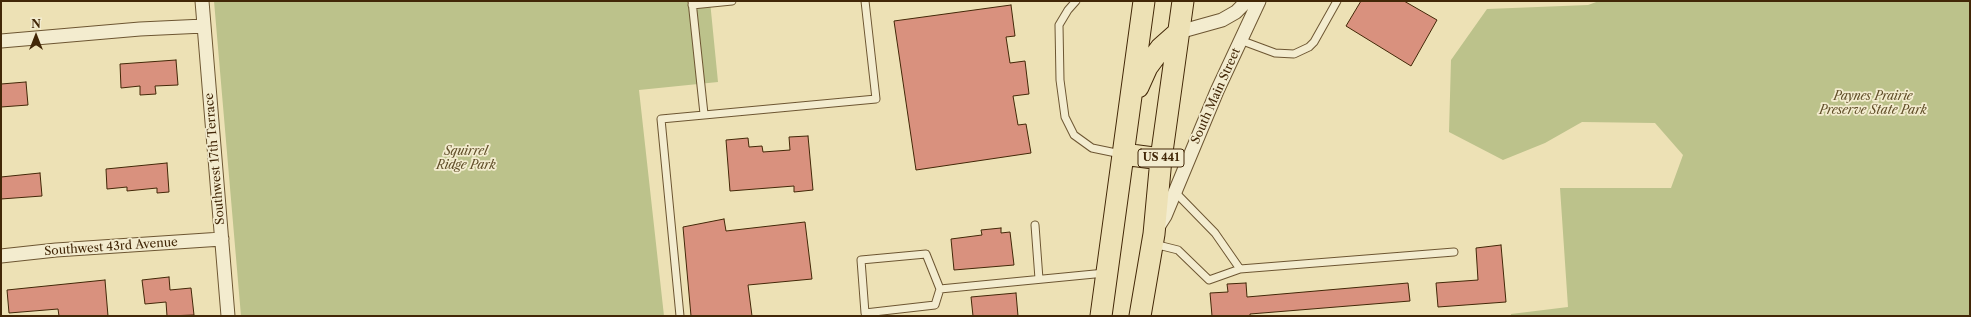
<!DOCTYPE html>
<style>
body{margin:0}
#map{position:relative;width:1971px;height:317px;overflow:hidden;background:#ede1b5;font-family:"Libre Caslon Text",serif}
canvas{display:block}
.frame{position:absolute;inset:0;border:2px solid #422707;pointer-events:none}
.north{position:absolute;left:16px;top:16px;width:40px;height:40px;-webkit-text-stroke:3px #f3eccf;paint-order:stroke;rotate:0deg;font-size:11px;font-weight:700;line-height:16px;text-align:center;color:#422707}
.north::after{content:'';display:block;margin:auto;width:14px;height:18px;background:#422707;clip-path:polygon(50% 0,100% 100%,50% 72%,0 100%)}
</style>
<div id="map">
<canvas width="1971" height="317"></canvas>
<div class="frame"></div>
<div class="north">N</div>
</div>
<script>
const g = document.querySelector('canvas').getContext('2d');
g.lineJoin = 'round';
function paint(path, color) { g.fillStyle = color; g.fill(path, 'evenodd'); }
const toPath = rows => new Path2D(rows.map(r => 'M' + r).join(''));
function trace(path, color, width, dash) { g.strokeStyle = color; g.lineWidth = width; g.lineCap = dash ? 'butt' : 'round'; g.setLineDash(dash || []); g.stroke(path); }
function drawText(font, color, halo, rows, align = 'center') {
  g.font = font + ' "Libre Caslon Text",serif'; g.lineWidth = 3.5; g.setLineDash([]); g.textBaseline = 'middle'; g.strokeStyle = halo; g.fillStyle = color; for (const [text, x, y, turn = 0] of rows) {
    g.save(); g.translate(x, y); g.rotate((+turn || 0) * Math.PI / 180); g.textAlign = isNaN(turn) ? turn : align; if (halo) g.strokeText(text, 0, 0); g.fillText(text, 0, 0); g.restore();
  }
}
paint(toPath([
 [214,1,710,1,718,82,639,90,664,316,241,316],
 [1599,1,1970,1,1970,316,1511,316,1511,314,1568,307,1560,188,1671,188,1683,155,1655,123,1582,122,1545,143,1503,160,1449,132,1451,60,1487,9,1588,5]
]), '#bcc28b');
const building = toPath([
 [1361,1,1404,1,1437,20,1411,66,1346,26,1361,1],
 [1011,5,1015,36,1006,37,1010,63,1025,61,1029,94,1013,96,1018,125,1026,124,1031,153,916,170,894,21,1011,5],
 [176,60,178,85,155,86,156,94,140,95,140,86,121,88,120,64,176,60],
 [26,82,28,105,1,107,1,84,26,82],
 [808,136,813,190,794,192,794,186,730,191,726,140,748,138,749,147,762,146,763,152,790,150,789,137,808,136],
 [167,163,169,192,157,193,157,188,127,191,127,187,107,189,106,169,167,163],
 [40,173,42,196,1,199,1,177,40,173],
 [724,219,726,231,805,222,812,279,748,285,752,316,691,316,683,227,724,219],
 [1001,228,1001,233,1010,232,1014,265,954,270,951,239,982,235,981,230,1001,228],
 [1501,245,1506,302,1438,307,1436,283,1478,280,1476,248,1501,245],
 [169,277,170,290,191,288,194,315,167,316,166,302,145,304,142,280,169,277],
 [105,280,108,316,59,316,58,309,9,313,7,290,105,280],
 [1246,283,1247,297,1408,283,1410,301,1250,314,1250,316,1212,316,1210,293,1228,292,1227,284,1246,283],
 [1016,293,1018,316,973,316,971,297,1016,293]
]);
paint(building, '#d9917e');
trace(building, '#422707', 1);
const service = toPath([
 [692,1,704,114],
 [1076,1,1068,10,1059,25,1060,80,1065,117,1074,135,1092,148,1121,154],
 [692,5,732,1],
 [1240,40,1275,53,1294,54,1309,47,1314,42,1337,1],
 [1175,192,1215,233,1240,269],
 [1035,225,1039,279],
 [1154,244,1178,250,1209,280,1240,269,1454,252],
 [940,289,926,254,861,260,865,313,935,305,940,289,1105,273],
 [680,316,661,119,876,99,865,1]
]);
const minor = toPath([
 [202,1,228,316],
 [1179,32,1222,20,1236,12,1247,1],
 [1,41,140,29,204,26],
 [1158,227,1165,216,1217,91,1259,1],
 [1,256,56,250,222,239]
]);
const primary = toPath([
 [1138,87,1147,67,1161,48,1179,32],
 [1123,154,1161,159],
 [1101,316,1144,1],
 [1140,316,1154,234,1161,159,1183,1]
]);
trace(service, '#6d5632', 9);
trace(minor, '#6d5632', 15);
trace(primary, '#422707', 23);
trace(service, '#f3eccf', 7);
trace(minor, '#f3eccf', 13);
trace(primary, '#ede1b5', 21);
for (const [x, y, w] of [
 [1161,158,46]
]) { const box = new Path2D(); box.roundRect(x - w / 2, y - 9, w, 18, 3); g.fillStyle = '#f3eccf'; g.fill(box); trace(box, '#422707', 1); }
drawText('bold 11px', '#422707', null, [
 ["US 441",1161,158]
]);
drawText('12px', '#422707', '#f3eccf', [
 ["South Main Street",1216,96,-66],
 ["Southwest 17th Terrace",215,159,-95],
 ["Southwest 43rd Avenue",111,247,-4]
]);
drawText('italic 12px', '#604e28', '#f3eccf', [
 ["Paynes Prairie",1873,97],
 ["Preserve State Park",1873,111],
 ["Squirrel",466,152],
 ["Ridge Park",466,166]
]);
</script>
